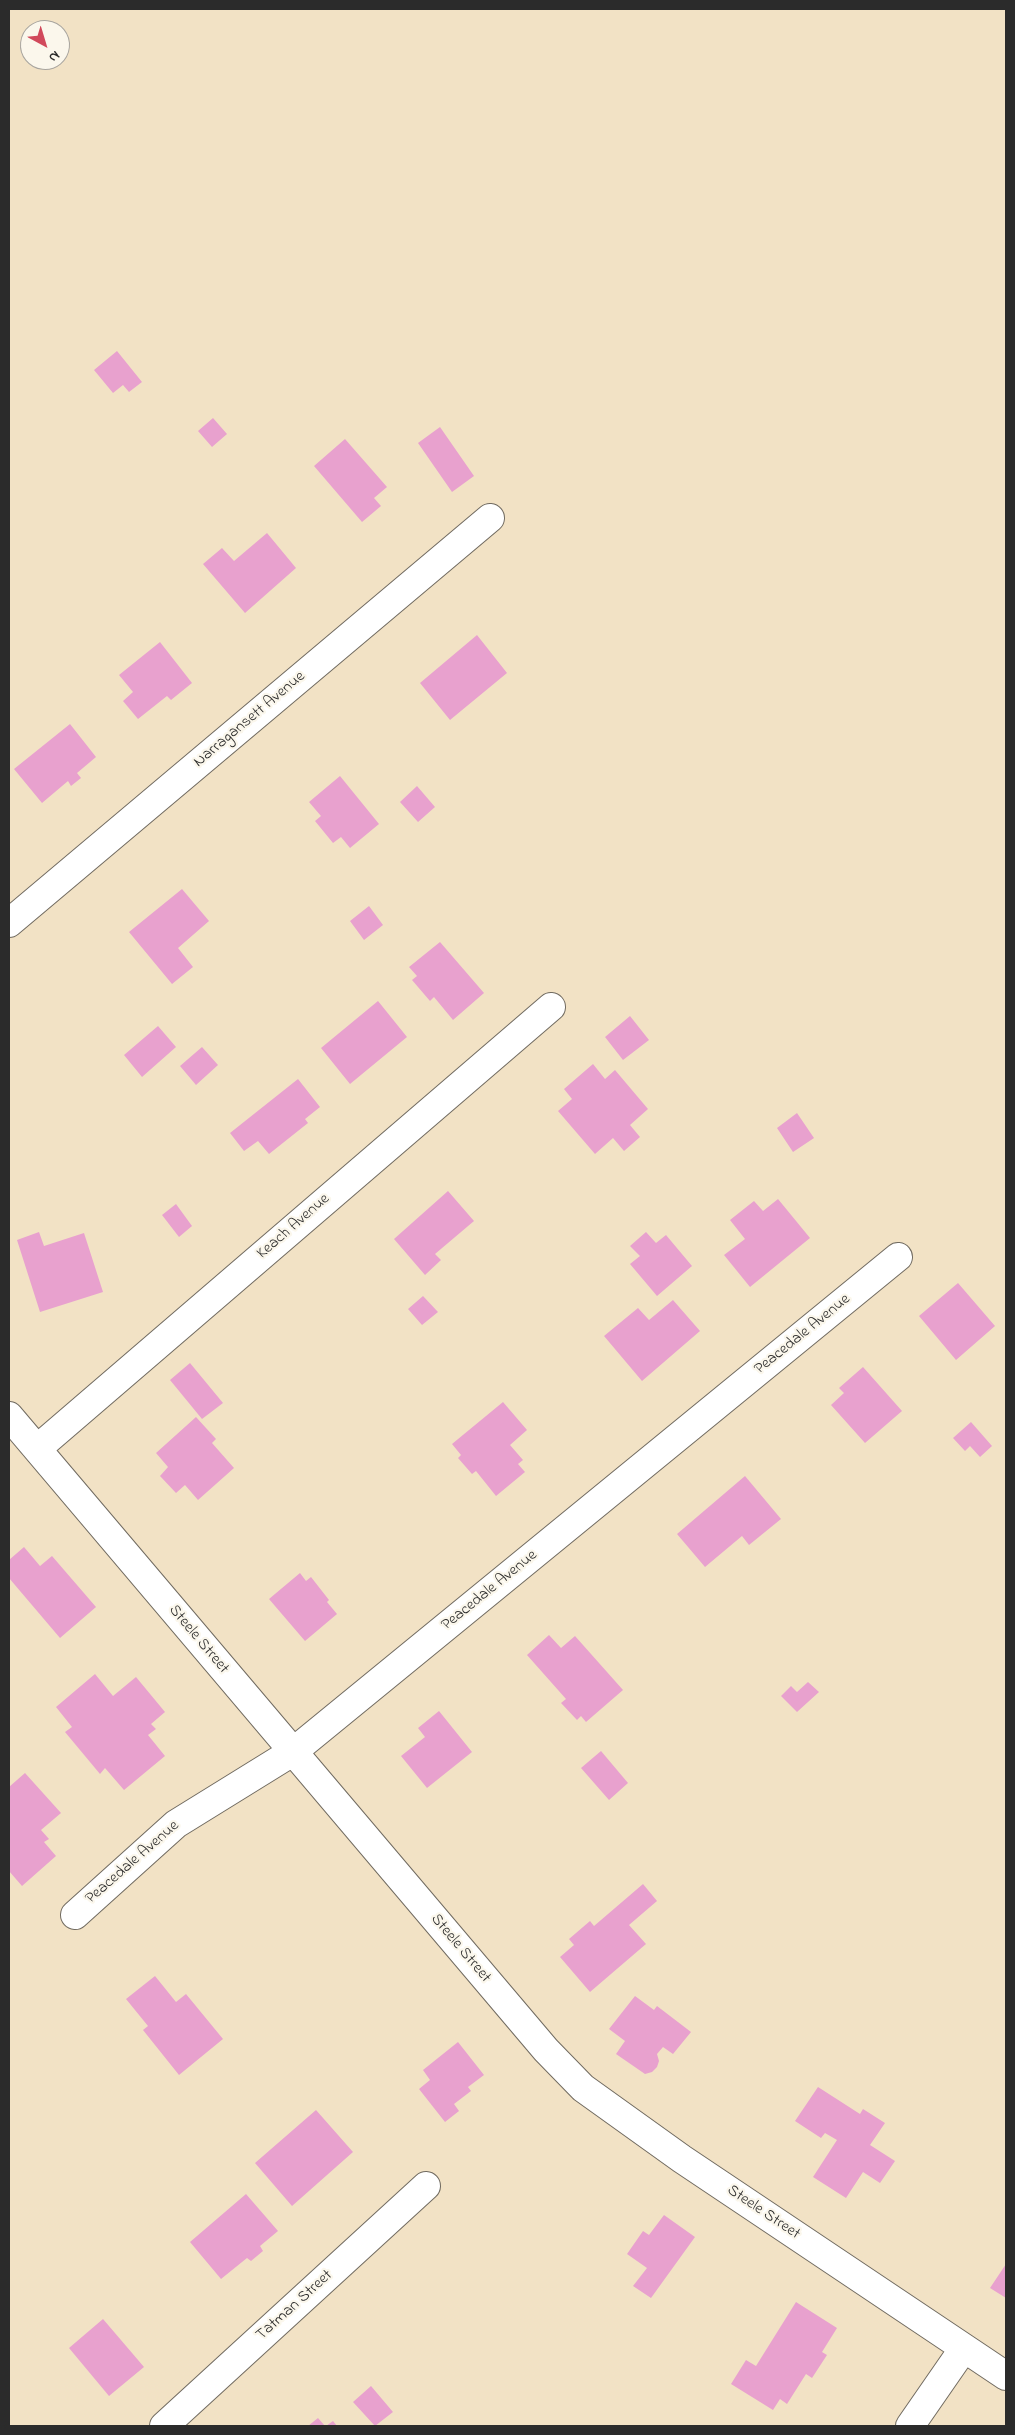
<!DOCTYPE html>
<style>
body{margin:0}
#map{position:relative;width:1015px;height:2435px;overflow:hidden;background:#f2e2c5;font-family:"Indie Flower",sans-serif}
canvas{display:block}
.frame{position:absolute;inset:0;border:10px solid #2b2b2b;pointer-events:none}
.north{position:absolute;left:20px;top:20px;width:50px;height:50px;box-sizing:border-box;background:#fbf7ec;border:1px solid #a8a59f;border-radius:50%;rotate:141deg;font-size:14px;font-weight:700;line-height:20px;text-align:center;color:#2b2b2b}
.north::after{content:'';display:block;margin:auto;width:18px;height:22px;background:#d1495b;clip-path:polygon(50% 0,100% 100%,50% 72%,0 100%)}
</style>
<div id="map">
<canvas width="1015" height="2435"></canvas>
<div class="frame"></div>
<div class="north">N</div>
</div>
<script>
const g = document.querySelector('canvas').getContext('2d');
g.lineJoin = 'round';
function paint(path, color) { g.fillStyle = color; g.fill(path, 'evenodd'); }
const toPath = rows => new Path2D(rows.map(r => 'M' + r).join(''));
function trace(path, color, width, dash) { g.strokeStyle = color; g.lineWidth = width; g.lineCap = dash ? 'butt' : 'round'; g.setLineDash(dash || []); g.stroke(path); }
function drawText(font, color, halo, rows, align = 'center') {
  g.font = font + ' "Indie Flower",sans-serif'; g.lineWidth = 4.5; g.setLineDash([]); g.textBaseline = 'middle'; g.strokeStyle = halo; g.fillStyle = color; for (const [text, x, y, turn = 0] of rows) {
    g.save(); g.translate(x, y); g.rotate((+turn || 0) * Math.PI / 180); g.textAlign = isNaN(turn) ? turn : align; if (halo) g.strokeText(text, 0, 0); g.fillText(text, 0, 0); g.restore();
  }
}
paint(toPath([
 [117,351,142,382,129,392,123,385,113,393,94,370],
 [213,418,227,434,212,447,198,431],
 [440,427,474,476,452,492,418,443],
 [345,439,387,487,374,498,381,506,362,522,314,466],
 [267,533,296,568,245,613,203,564,222,548,234,561],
 [477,635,507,673,450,720,420,683],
 [160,642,192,683,171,700,167,696,138,719,123,701,133,692,119,675],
 [70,724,96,757,77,773,81,778,71,786,68,781,42,803,14,769],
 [340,776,379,824,350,848,341,837,333,843,315,821,321,816,309,802],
 [417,786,435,807,418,822,400,802],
 [182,889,209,921,178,948,193,967,172,984,129,932],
 [369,906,383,925,364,940,350,921],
 [440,942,484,993,453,1020,434,997,430,1001,412,980,417,976,409,967],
 [378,1001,407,1037,350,1084,321,1048],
 [630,1016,649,1040,623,1060,605,1037],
 [158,1026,176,1047,142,1077,124,1055],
 [202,1047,218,1065,196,1085,180,1066],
 [593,1064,605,1079,615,1070,648,1109,630,1125,640,1137,624,1151,613,1138,595,1154,558,1111,572,1099,564,1089],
 [298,1079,320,1107,305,1119,308,1123,269,1154,258,1141,244,1151,230,1133],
 [797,1113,814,1138,793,1152,777,1128],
 [448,1191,474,1221,435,1254,441,1260,425,1275,394,1239],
 [778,1199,810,1238,750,1287,724,1255,745,1239,730,1220,754,1201,763,1211],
 [176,1204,192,1226,179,1237,162,1215],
 [39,1232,44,1246,84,1233,103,1292,40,1312,17,1240],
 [646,1232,656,1243,666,1235,692,1266,657,1296,630,1264,640,1256,630,1246],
 [958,1283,995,1326,956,1360,919,1316],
 [423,1296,438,1312,422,1325,408,1309],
 [673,1300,700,1331,642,1381,604,1336,638,1308,649,1320],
 [190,1363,223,1403,202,1419,170,1380],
 [863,1367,902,1411,865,1443,831,1405,844,1393,839,1388],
 [503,1402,527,1430,510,1445,523,1460,518,1464,525,1472,496,1496,476,1471,472,1474,458,1458,461,1455,452,1444],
 [196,1417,216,1439,212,1443,234,1468,198,1500,185,1485,176,1493,160,1476,168,1467,156,1453],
 [971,1422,992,1446,980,1457,970,1446,965,1451,953,1438],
 [745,1476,781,1519,749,1545,742,1536,705,1567,677,1534],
 [24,1547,40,1566,52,1556,96,1607,60,1638,9,1578,9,1560],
 [300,1573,306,1581,311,1577,329,1600,327,1602,337,1614,305,1641,269,1599],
 [549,1635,561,1648,575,1636,623,1690,586,1722,581,1716,577,1720,561,1703,566,1699,527,1655],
 [95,1674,113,1696,136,1677,165,1712,151,1724,156,1729,148,1735,165,1756,124,1790,105,1768,100,1774,65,1732,72,1727,56,1707],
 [808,1682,819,1692,797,1712,781,1696,791,1686,797,1692],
 [439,1711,472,1752,427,1788,401,1756,425,1737,418,1728],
 [601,1751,628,1783,609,1800,581,1768],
 [25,1773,61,1813,41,1830,49,1839,44,1842,56,1856,22,1886,9,1871,9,1787],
 [643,1884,657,1901,629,1925,646,1944,590,1992,560,1957,574,1945,569,1939,590,1921,594,1926],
 [155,1976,176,2002,186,1994,223,2039,179,2075,143,2030,148,2026,126,1999],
 [635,1996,654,2010,657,2006,691,2032,673,2054,663,2047,657,2054,659,2061,657,2067,652,2072,645,2074,616,2054,625,2041,609,2029],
 [458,2042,484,2075,468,2087,471,2091,454,2104,459,2111,445,2122,419,2089,430,2080,423,2070],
 [818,2087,860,2114,863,2109,885,2123,870,2145,895,2161,880,2183,863,2172,846,2198,813,2177,837,2140,825,2133,821,2138,795,2121],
 [316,2110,353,2152,292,2206,255,2163],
 [246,2194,278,2231,260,2246,263,2251,251,2261,247,2258,221,2279,190,2242],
 [664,2215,695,2237,651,2298,633,2286,647,2268,627,2254,643,2231,649,2235],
 [1006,2264,1006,2298,990,2288],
 [796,2302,837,2328,822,2352,827,2355,812,2378,806,2374,787,2404,780,2399,773,2410,731,2384,746,2360,756,2366],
 [103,2319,144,2367,109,2396,69,2348],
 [371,2386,393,2412,375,2426,353,2402],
 [318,2418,325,2426,308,2426],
 [333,2421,337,2426,326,2426]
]), '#e8a1ce');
const minor = toPath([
 [9,923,490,518],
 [9,1416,546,2050,583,2088,682,2159,1006,2376],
 [38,1448,551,1007],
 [75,1915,176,1824,294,1751,898,1257],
 [164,2426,426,2186],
 [910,2426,964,2348]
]);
trace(minor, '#716b61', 30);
trace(minor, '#fff', 28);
drawText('16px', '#2b2b2b', '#fbf7ec', [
 ["Narragansett Avenue",250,720,-40],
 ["Keach Avenue",294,1227,-41],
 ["Peacedale Avenue",803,1335,-39],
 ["Peacedale Avenue",490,1591,-39],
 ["Steele Street",198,1640,50],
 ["Peacedale Avenue",133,1863,-41],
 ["Steele Street",460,1949,50],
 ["Steele Street",763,2213,34],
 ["Tatman Street",295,2306,-42]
]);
</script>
